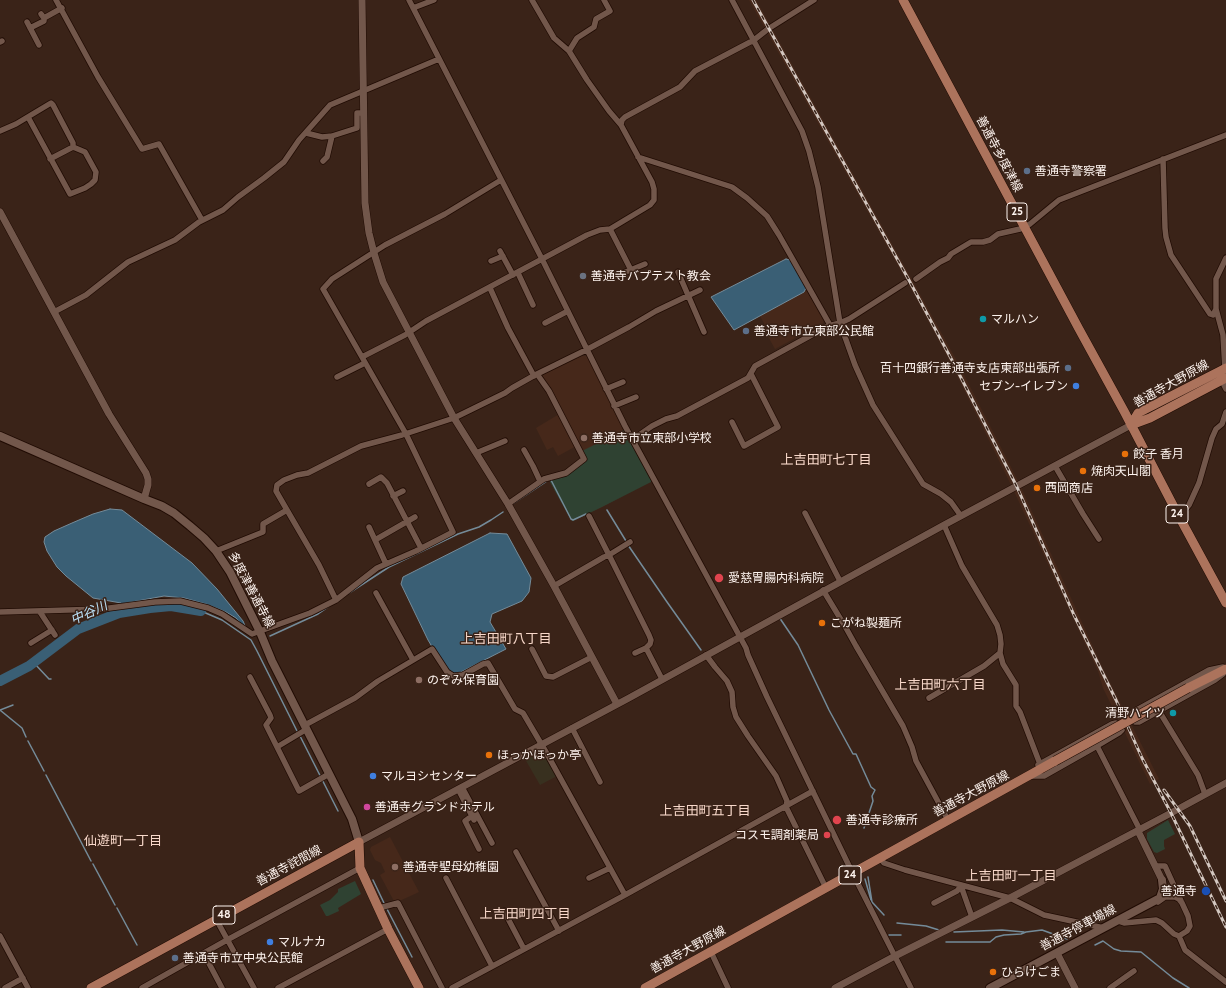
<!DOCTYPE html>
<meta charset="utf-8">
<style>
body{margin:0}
canvas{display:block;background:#3a2318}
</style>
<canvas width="1226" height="988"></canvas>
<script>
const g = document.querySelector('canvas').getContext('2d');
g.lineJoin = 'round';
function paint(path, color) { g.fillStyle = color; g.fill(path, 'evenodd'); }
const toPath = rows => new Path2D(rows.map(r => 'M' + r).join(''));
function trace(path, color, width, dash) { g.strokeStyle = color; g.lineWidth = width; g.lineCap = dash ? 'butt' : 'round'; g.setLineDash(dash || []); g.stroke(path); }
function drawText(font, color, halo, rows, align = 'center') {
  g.font = font + ' Cabin,"Noto Sans JP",sans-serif'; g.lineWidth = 3; g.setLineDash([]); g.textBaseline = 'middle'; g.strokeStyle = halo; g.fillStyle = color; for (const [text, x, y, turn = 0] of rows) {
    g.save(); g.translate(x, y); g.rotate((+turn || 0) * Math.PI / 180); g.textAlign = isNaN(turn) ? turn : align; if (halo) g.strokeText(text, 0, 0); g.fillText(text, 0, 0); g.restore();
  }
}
paint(toPath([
 [540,751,544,752,557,776,540,785,525,759]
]), '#38301f');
paint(toPath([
 [749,0,756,0,912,280,958,363,1020,485,1103,669,1159,779,1150,784,1103,688,1098,671,1013,489,952,365,908,283],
 [808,290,825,319,823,323,775,349,764,329,766,327,760,316],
 [581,356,587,356,632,446,651,481,602,507,573,521,571,520,550,482,569,474,586,460,578,445,558,456,553,447,547,450,536,428,561,413,541,375],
 [390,837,419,892,395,903,380,875,385,872,381,863,375,860,370,850,371,847]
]), '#46281a');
paint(toPath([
 [624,430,651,480,651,482,602,507,573,521,571,520,550,482,550,479,569,474,586,460,582,451],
 [1168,820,1175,834,1164,840,1164,846,1165,849,1157,853,1154,852,1147,839,1147,833],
 [355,881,361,894,338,908,339,911,328,916,326,916,320,905,330,900,338,892,338,889]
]), '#2f4232');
const water = toPath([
 [786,259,790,260,806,288,804,292,734,330,711,297,786,259],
 [110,509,122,510,192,563,217,589,243,621,246,628,243,626,236,618,226,612,206,604,184,598,164,596,121,604,121,603,93,598,66,576,57,567,47,551,44,542,45,537,54,531,72,523,93,514,110,509],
 [490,533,507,534,531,578,529,592,522,601,492,614,490,622,506,649,459,673,452,674,447,672,428,640,401,584,403,577,490,533]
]);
paint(water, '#3a5f75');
trace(water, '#748b99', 1);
trace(toPath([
 [551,480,571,519,573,520,586,514],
 [514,503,547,481],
 [607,510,626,541],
 [628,545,667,602,701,650],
 [349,593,389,567,458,534,479,527,491,520,503,512],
 [201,611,222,620,251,640,257,651,298,733],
 [779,617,798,645,829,710,853,754,856,754,871,787,875,790,872,796,873,801,864,828],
 [270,636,318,614,331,605],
 [34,663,49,679,51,679],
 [13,705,0,710,22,728,26,737],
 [300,736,338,811],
 [28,741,44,771],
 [46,775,91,861],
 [93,864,115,905],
 [868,877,872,902,884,915],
 [865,879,871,900],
 [373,880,384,903],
 [117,908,137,945],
 [387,909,412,957],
 [897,923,926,926,939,930],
 [954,932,1002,930,1024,932],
 [889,935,901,935],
 [946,942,990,942,996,937,1004,935,1021,934,1026,932,1042,930,1067,939],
 [1095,945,1103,941,1114,949,1121,951,1141,952,1173,978,1189,988]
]), '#748b99', 1.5);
trace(toPath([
 [0,681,29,666,78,629,119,613,150,608,171,606,201,611]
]), '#3a5f75', 10);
const minor = toPath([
 [56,0,98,77,142,149,159,144,202,220],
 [409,0,542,259,625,426,746,648,748,655,767,697,853,874,911,988],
 [732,0,802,131,809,151,818,187,840,323,855,365,873,405,923,484,941,494,951,502,961,516],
 [413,8,434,0],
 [44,18,62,8],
 [27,22,39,45],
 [30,28,44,21,44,18,41,14],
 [0,42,2,41],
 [569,51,577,38,594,27,596,19,610,11,604,0],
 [621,125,622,120,625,117,680,87,695,71,754,40,768,29,814,0],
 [0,131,16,124,51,103,53,105,73,143,73,147,85,152,96,172,95,180,91,184,85,188,70,194,28,117],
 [306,133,322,137,332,136,357,128,357,113,363,113],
 [638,157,732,187,747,198,767,216,779,235,830,325],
 [50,159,73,147],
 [1163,159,1165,228,1166,237,1171,255,1210,314,1213,315,1216,309],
 [323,161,327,157,332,136],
 [610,229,631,270],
 [500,251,513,275],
 [1226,258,1216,279,1216,309,1223,335,1225,369,1224,385,1226,389],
 [491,261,503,256],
 [678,272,704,332],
 [518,273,533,305],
 [616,276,645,264],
 [916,279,940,262,948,258,951,254,971,242,983,242,990,240,998,234,1020,229,1030,224,1059,200,1226,135],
 [490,288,508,328,534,376],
 [54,312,86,295,128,262,175,240,199,222,223,210,238,197,264,178,284,162,299,140,330,105,439,59],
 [545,323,568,311],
 [362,357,405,335,426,321,587,235,600,230,610,229,650,205,654,200,654,189,652,182,621,125,609,111,587,80,569,51,554,38,532,0],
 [337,377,365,363],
 [606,389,623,382],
 [614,406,636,397],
 [732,422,744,446,778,427,751,374],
 [632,440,652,426,666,419,677,416,748,378,755,366,766,360,828,326,840,323,849,319,905,283],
 [524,450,533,466,540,481],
 [476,453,505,441],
 [1055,466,1083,514,1099,539],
 [369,484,381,477,387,483,421,548],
 [393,496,403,491],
 [508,504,544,479,566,473,584,459,549,391,537,374],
 [287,510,319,565,336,600],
 [1176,510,1183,512,1189,505,1199,483,1212,438,1216,429,1222,424,1226,412],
 [805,513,840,581],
 [589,516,609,555,630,542],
 [944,525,962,566,997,625,1000,635,1001,644,1000,653,1003,664,1016,685,1016,706,1020,712,1040,764],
 [369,527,386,564],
 [375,540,415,517],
 [216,551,263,532,263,524,287,510,276,491,277,485,284,480,297,475,308,473,361,446,402,435,454,418,505,393,512,388,535,375,586,350,629,327,656,311,700,290],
 [554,586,604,557,609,555,649,635,651,640,650,644,646,648,662,679],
 [823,590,846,628,856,646,903,726,912,747,916,761,948,820],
 [376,593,413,660],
 [0,612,102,609,155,602,180,601,208,608,222,614,252,634,310,613,336,600,377,568,416,551,453,532,406,434,323,289,332,279,385,245,445,214,501,180],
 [40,612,55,635],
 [31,643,52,630],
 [532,649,546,676,553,677,592,657],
 [635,653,646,648],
 [706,655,715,667,727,681,732,692,733,707,736,717,748,736,776,776,787,801,786,807,826,888],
 [1223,674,1215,680,1139,722,1135,722,1131,716,1133,712,1209,670,1223,667],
 [250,677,270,715,271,718,266,725,299,791,329,774],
 [929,698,984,666,1000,653],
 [1159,711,1198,775,1205,794],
 [305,725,355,698,378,681,432,649,447,672,453,676,463,675,483,664,488,663,515,709,523,713,546,752,625,895],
 [572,728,600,782],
 [277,747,307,729],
 [1038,765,1112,724,1116,723,1122,730,1119,733,1097,746],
 [1031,776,1044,776,1097,746,1140,830],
 [462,787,492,843],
 [458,789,474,820],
 [472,816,465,821,479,849],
 [516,852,559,931],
 [880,858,884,863,905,870,1010,898,1044,915,1104,928],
 [1155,866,1165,866,1181,901],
 [446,878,492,966],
 [589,878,610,868],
 [961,886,972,917],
 [934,903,957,891,961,886],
 [379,908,398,903,442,988],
 [504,911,524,949],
 [216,919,254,988],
 [1118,921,1124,923,1156,920,1162,923,1174,934,1179,936,1187,931,1190,926,1188,916,1182,903,1179,899,1175,897,1165,897,1158,902],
 [0,936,28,988],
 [1179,936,1185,950,1226,982],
 [711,952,728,988],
 [204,954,222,988],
 [5,988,23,978],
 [142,988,227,940,360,868],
 [278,988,388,929],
 [452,988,625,895,813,791],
 [1110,988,1134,971]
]);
const tertiary = toPath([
 [362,0,365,203,369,233,374,253,383,282,454,418,508,504,554,586,617,704],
 [0,212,109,414,146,473,148,479,148,485,144,499],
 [1138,831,1162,880],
 [359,842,629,698,944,525,1131,425],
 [1057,953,1075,988],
 [835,988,895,956,1010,898,1171,813,1226,783]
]);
const secondary = toPath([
 [0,436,144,499,162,506,174,513,190,526,204,538,216,551,230,572,260,632,272,661,352,819,359,842],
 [990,988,1160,898,1163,889,1162,880]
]);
const primary = toPath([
 [903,0,1079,329,1124,411,1175,509,1226,603],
 [1131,425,1138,413,1226,368],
 [1131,425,1150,418,1226,378],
 [1188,688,1226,669],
 [91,988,359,842,360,868,388,929,419,988],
 [645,988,1055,761]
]);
trace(minor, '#200b03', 7);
trace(tertiary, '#200b03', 8);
trace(secondary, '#200b03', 10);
trace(primary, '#200b03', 10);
trace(minor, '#72574b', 5.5);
trace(tertiary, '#72574b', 7);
trace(secondary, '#72574b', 8);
trace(primary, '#ac735c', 9);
const rail = toPath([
 [753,0,910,282,954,364,1017,487,1074,615,1116,700,1142,758,1171,813,1226,927],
 [1164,790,1190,826,1226,901]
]);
trace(rail, '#d3c7c0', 3);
trace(rail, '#3a2318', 1.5, [4.5]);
const primaryBridge = toPath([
 [1055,761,1188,688]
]);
trace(primaryBridge, '#200b03', 10, []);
trace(primaryBridge, '#ac735c', 9);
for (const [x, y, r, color] of [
 [1027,171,4,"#5c6f8a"],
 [583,276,4,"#6b7280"],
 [983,319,4,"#0f9aa8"],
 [746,331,4,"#5c6f8a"],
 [1068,368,4,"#5c6f8a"],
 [1076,386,4,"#3f7fe0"],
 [584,438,4,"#8d6e63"],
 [1125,454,4,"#e8710a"],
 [1083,471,4,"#e8710a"],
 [1037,488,4,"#e8710a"],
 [719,578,5,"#e0444e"],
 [822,623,4,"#e8710a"],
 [419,680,4,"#8d6e63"],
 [1173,713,4,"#0f9aa8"],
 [489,755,4,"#e8710a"],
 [373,776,4,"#3f7fe0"],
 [367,807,4,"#d1479c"],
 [837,820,5,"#e0444e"],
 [827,835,4,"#e0444e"],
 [395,867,4,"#8d6e63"],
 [1206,891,5,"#1a4fb4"],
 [270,942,4,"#3f7fe0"],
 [175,958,4,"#5c6f8a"],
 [993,972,4,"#e8710a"]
]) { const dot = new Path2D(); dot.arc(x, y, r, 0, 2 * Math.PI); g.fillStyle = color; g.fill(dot); trace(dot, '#3a2318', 1.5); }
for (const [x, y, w] of [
 [1017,212,20],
 [1177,514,22],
 [850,875,22],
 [224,915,22]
]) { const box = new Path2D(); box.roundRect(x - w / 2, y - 9, w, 18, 3); g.fillStyle = '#3a2318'; g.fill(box); trace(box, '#fdf3ee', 1); }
drawText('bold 11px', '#fdf3ee', null, [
 ["25",1017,212],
 ["24",1177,514],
 ["24",850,875],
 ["48",224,915]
]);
drawText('12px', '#fdf3ee', '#3a2318', [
 ["善通寺多度津線",999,154,62],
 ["善通寺大野原線",1171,384,-29],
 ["多度津善通寺線",251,590,62],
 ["善通寺大野原線",971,794,-28],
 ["善通寺詫間線",289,866,-28],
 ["善通寺停車場線",1078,928,-28],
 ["善通寺大野原線",688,950,-29]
]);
drawText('12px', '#fdf3ee', '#3a2318', [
 ["善通寺警察署",1035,171],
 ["善通寺バプテスト教会",591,276],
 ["マルハン",991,319],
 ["善通寺市立東部公民館",754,331],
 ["百十四銀行善通寺支店東部出張所",1060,368,"right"],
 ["セブン-イレブン",1068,386,"right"],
 ["善通寺市立東部小学校",592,438],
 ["餃子 香月",1133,454],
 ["焼肉天山閣",1091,471],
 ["西岡商店",1045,488],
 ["愛慈胃腸内科病院",728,578],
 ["こがね製麺所",830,623],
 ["のぞみ保育園",427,680],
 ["清野ハイツ",1165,713,"right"],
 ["ほっかほっか亭",497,755],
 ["マルヨシセンター",381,776],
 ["善通寺グランドホテル",375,807],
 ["善通寺診療所",846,820],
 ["コスモ調剤薬局",819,835,"right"],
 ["善通寺聖母幼稚園",403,867],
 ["善通寺",1197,891,"right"],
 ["マルナカ",278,942],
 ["善通寺市立中央公民館",183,958],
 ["ひらけごま",1001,972]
], 'left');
drawText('13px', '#f8d8ca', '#3a2318', [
 ["上吉田町七丁目",826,460],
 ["上吉田町八丁目",506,639],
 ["上吉田町六丁目",940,685],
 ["上吉田町五丁目",705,811],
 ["仙遊町一丁目",123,841],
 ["上吉田町一丁目",1011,876],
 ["上吉田町四丁目",525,914]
]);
drawText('italic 13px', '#bce2f9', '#3a2318', [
 ["中谷川",89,613,-25]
]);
</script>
